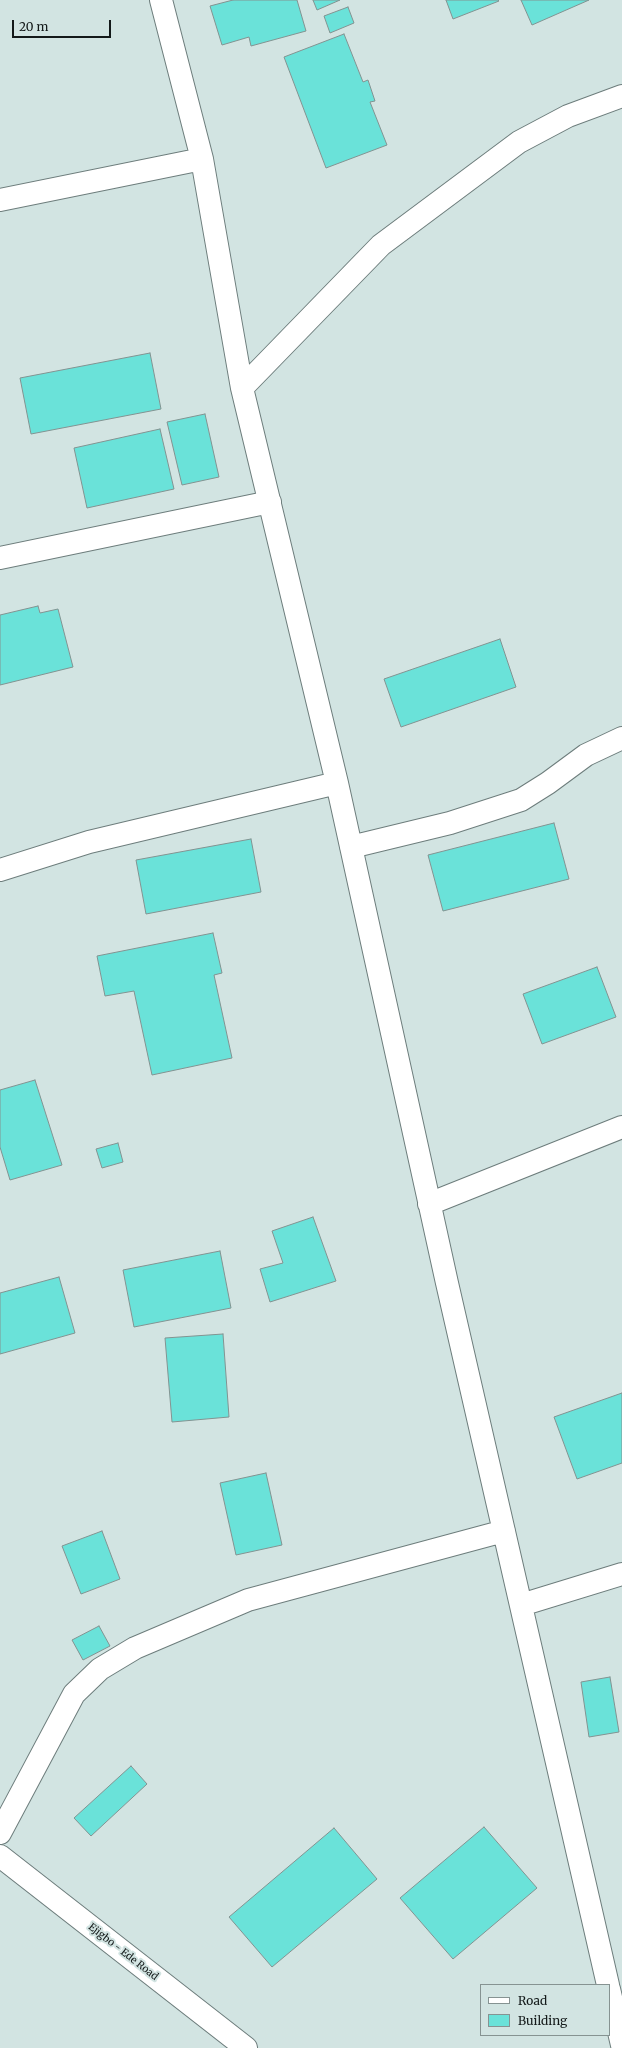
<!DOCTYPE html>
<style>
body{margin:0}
#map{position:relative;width:622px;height:2048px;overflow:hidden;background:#d2e4e2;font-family:Merriweather,serif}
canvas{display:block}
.legend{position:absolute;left:480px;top:1984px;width:130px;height:52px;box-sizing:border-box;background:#d2e4e2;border:1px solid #869392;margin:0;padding:5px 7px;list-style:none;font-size:12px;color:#131919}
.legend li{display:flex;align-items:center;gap:8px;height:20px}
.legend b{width:20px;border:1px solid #869392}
.scale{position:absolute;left:12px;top:20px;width:99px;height:18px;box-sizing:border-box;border:2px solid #131919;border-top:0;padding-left:5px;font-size:12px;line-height:14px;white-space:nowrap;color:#131919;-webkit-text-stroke:3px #d2e4e2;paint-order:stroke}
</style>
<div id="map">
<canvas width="622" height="2048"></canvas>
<ul class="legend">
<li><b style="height:5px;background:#fff"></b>Road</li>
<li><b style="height:11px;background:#6ae2d9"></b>Building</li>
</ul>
<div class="scale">20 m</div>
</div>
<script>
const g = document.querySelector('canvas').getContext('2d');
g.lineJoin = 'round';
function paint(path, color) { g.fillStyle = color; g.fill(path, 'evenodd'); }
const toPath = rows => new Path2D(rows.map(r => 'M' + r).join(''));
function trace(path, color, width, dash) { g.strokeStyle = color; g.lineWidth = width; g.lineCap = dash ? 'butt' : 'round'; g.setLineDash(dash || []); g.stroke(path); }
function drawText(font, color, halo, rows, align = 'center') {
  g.font = font + ' Merriweather,serif'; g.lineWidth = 4; g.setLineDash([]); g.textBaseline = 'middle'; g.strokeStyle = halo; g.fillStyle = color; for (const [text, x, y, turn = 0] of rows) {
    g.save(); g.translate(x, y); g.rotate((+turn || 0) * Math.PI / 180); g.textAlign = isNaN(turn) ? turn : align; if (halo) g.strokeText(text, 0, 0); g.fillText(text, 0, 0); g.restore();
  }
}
const building = toPath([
 [233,0,297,0,306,31,251,46,249,37,222,45,210,6,233,0],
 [313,0,340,0,317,10,313,0],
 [446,0,498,0,499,1,453,19,446,0],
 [521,0,589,0,532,25,521,0],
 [348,7,354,23,330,33,324,16,348,7],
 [344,34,363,82,368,80,375,101,370,102,387,145,326,168,284,57,344,34],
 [150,353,161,409,31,434,20,378,150,353],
 [205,414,219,477,182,485,167,422,205,414],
 [160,429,174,489,87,508,74,448,160,429],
 [38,606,40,613,58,609,73,667,0,685,0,615,38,606],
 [500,639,516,687,401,727,384,679,500,639],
 [554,823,569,879,443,911,428,855,554,823],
 [251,839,261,892,146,914,136,860,251,839],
 [213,933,222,973,214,975,232,1058,152,1075,134,991,105,996,97,956,213,933],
 [597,967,616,1017,542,1044,523,994,597,967],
 [35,1080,62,1165,10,1180,0,1147,0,1090,35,1080],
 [118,1143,123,1162,102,1168,96,1149,118,1143],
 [313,1217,336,1281,270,1302,260,1269,283,1263,272,1231,313,1217],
 [220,1251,231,1308,134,1327,123,1270,220,1251],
 [59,1277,75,1333,0,1354,0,1293,59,1277],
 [223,1334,229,1417,172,1422,165,1338,223,1334],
 [622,1393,622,1463,577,1479,554,1417,622,1393],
 [266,1473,282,1545,236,1555,220,1483,266,1473],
 [102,1531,120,1579,81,1594,62,1546,102,1531],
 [99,1626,110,1646,83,1660,72,1640,99,1626],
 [610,1677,619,1732,589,1737,581,1682,610,1677],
 [131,1766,147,1784,91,1836,74,1818,131,1766],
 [484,1827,537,1888,453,1959,400,1898,484,1827],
 [334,1828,377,1879,272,1967,229,1917,334,1828]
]);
paint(building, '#6ae2d9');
trace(building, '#829391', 1);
const minor = toPath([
 [161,0,202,159,242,388,337,783,447,1283,608,1985],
 [0,200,202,159],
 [242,388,381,245,519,142,568,116,622,96],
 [0,558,270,502],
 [351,847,450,823,521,800,548,783,586,755,622,738],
 [0,870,89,842,337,783],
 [429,1204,622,1127],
 [521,1605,622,1574],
 [0,1833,74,1694,100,1669,135,1648,248,1600,504,1531],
 [609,1989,622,2045]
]);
const secondary = toPath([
 [0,1856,246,2048]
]);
trace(minor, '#6d7d7c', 24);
trace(secondary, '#6d7d7c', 24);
trace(minor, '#fff', 22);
trace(secondary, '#fff', 22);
drawText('10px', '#131919', '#d2e4e2', [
 ["Ejigbo - Ede Road",123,1952,38]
]);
</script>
